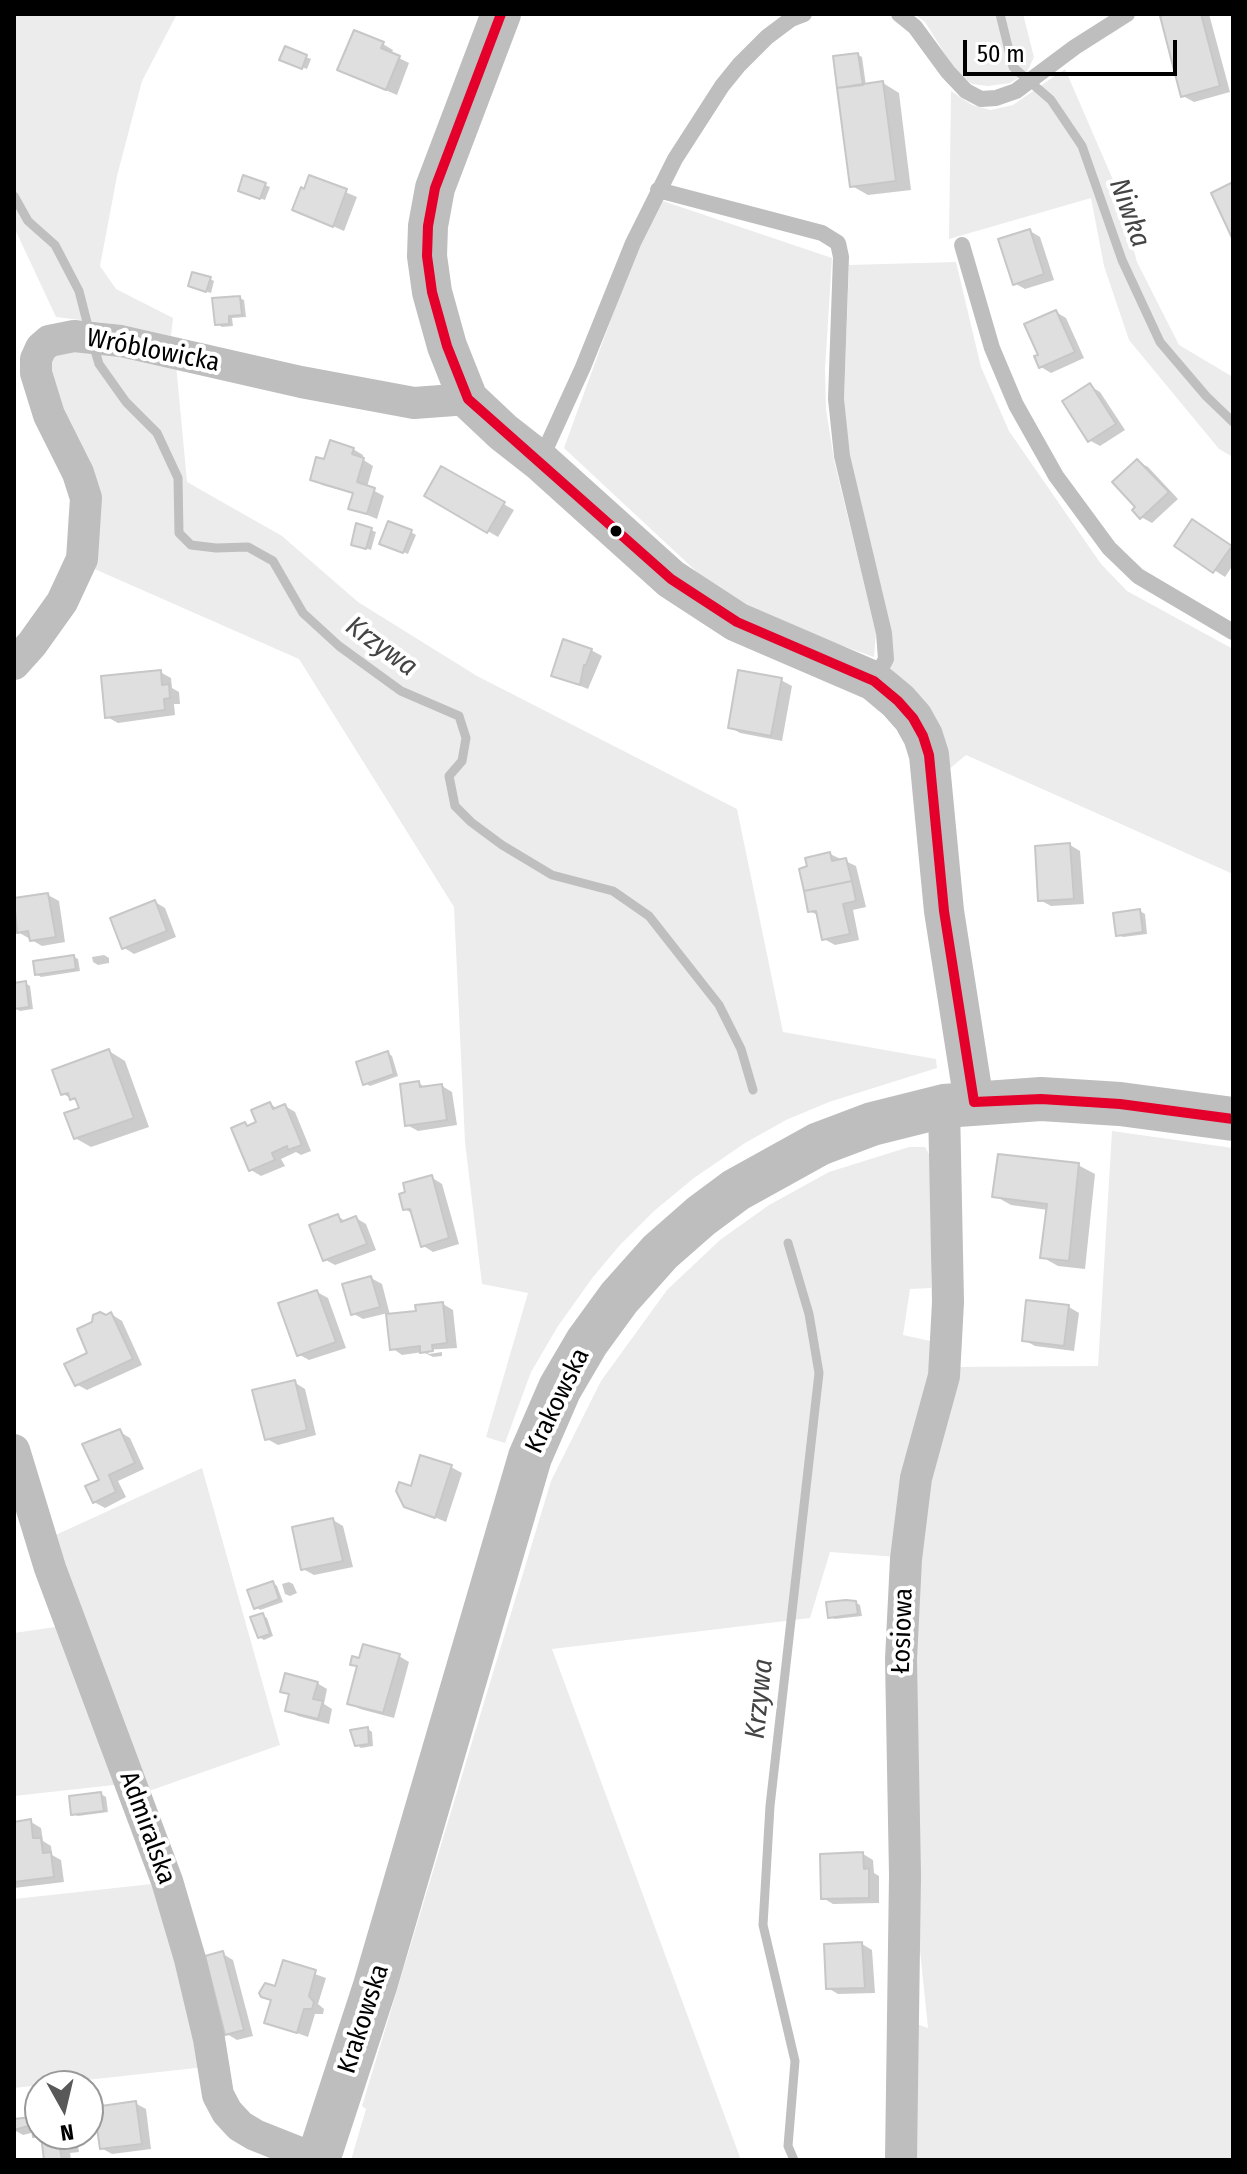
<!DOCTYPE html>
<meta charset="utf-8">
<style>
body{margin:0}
#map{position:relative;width:1247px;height:2174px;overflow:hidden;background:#fff;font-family:"Fira Sans Condensed",sans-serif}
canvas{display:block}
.frame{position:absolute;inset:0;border:16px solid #000;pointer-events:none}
.north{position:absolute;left:24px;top:2070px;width:80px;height:80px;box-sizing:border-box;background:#fff;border:2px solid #999;border-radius:50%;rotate:172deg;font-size:22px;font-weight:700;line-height:32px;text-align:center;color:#000}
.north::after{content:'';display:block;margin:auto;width:28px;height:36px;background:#595959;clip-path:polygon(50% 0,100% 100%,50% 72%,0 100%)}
.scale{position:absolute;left:963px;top:40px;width:214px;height:36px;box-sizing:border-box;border:4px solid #000;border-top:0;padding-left:10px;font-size:24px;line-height:28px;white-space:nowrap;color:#000;-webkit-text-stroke:6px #fff;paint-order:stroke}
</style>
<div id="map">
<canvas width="1247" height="2174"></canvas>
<div class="frame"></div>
<div class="north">N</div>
<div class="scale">50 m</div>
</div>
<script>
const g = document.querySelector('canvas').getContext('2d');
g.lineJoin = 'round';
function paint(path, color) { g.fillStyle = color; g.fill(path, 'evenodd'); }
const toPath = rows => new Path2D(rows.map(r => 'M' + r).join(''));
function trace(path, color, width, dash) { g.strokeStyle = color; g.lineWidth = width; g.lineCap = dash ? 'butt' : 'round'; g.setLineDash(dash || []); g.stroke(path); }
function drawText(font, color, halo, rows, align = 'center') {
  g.font = font + ' "Fira Sans Condensed",sans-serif'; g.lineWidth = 8; g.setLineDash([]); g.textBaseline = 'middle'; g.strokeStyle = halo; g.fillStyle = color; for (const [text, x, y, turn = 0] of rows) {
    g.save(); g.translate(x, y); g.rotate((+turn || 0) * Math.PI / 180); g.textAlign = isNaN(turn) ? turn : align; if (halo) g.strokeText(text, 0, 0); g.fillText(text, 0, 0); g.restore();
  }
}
paint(toPath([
 [14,14,177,14,142,81,117,176,100,266,116,289,173,318,171,336,122,325,56,317,14,227],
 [914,14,1023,14,1034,57,1027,72,1010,83,988,86,972,84,955,70,925,22],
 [1065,69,1117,189,1137,262,1179,345,1233,377,1233,457,1219,449,1129,340,1104,266,1091,198,949,239,951,91,972,105,991,110,1013,105],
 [663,201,832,258,825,369,826,409,834,460,876,633,874,657,798,630,746,604,698,573,564,448,638,245],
 [956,262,981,367,1009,431,1101,564,1127,591,1233,649,1233,874,966,755,948,770,920,698,890,668,849,456,844,400,849,265],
 [74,345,176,364,187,482,282,536,358,602,477,676,737,809,783,1032,936,1059,937,1068,829,1102,786,1120,745,1143,694,1178,654,1211,620,1245,593,1277,558,1326,531,1372,505,1443,486,1437,528,1293,482,1284,465,1142,454,907,299,659,90,567,49,377,52,358],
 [1112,1131,1233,1148,1233,2160,908,2160,911,2022,928,2028,912,1873,915,1559,951,1367,1098,1366],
 [909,1147,925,1147,933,1161,931,1288,910,1289,903,1335,935,1342,898,1557,830,1552,810,1618,552,1649,741,2160,351,2160,366,2109,362,2106,551,1481,601,1381,667,1290,720,1240,769,1205,829,1172],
 [202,1468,280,1745,146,1792,49,1538],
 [62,1626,123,1784,14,1796,14,1633],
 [161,1883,205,2067,14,2088,14,1899]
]), '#ececec');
paint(toPath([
 [1174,14,1209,14,1230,92,1194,102,1183,96],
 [383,44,393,50,391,54,409,63,397,95,350,75],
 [858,55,862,57,866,86,883,83,899,93,911,190,868,195,852,186],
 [306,57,311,59,307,69,286,61],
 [310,177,357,197,344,231,294,209],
 [265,185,270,187,265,200,244,193],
 [1030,231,1040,237,1054,280,1025,289,1014,283],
 [210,279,214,281,211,293,195,288],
 [239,298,244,300,246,317,232,318,233,326,222,327,217,324],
 [1056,312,1066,318,1084,358,1051,373,1041,367,1040,356],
 [1090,386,1100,392,1125,430,1100,446,1089,440],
 [353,449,363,455,362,459,373,466,367,487,384,496,377,519,350,508,354,494,322,485,312,479,325,462],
 [1137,461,1148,467,1178,499,1152,523,1141,517],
 [442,469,514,510,498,537,426,495],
 [1203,527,1233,548,1233,565,1225,577,1177,546],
 [371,530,376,532,371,550,358,546],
 [411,532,416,535,408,554,386,545],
 [591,650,602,656,588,689,553,675],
 [160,672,171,678,172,688,179,692,180,704,174,704,175,715,118,723,107,717],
 [781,680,792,686,782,741,740,733,730,727],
 [1070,845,1080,851,1084,904,1051,906,1040,900],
 [830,854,856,866,866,907,853,910,859,940,835,945,824,939,819,916,810,911],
 [48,895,59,901,65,942,42,946,18,932,14,900],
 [155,902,165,908,176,937,134,954,123,947],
 [1140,911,1145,914,1147,934,1123,937,1118,935],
 [104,955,109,958,109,963,98,965,93,962,92,957],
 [74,957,78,959,80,971,41,977,36,974],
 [25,983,30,986,33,1009,20,1011,15,1008,14,985],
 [109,1051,125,1061,149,1127,91,1147,75,1138,82,1109,80,1103,63,1094],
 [388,1053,392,1056,398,1076,370,1086,365,1083],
 [418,1083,427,1088,442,1086,452,1092,457,1125,418,1131,407,1125],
 [270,1104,278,1109,285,1106,295,1112,311,1151,301,1155,296,1152,281,1159,285,1166,261,1176,251,1170,245,1124,250,1127,259,1124],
 [1078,1165,1095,1174,1085,1269,1058,1266,1042,1257,1048,1210,1011,1205,995,1196],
 [431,1177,442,1184,459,1244,433,1252,422,1245,413,1214,405,1209],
 [337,1216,347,1222,356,1218,366,1224,376,1250,335,1265,324,1259],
 [371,1278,382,1284,390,1315,418,1312,443,1304,453,1310,457,1348,425,1350,429,1354,442,1352,442,1356,433,1357,423,1352,402,1355,392,1348,388,1313,363,1319,352,1313],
 [317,1292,328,1298,346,1348,309,1360,298,1354],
 [1069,1307,1079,1313,1074,1351,1035,1346,1024,1340],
 [111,1314,122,1321,142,1365,87,1390,76,1384,106,1317],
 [294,1382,305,1389,316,1435,278,1445,267,1439],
 [120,1432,130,1438,144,1469,118,1481,126,1497,105,1508,94,1502],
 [451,1467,462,1473,446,1522,406,1505,412,1488],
 [333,1520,343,1526,353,1567,314,1575,303,1569],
 [289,1582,293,1584,297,1593,290,1596,285,1594,282,1584],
 [273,1583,277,1586,283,1602,260,1610,256,1607],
 [856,1603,860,1605,862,1616,835,1619,830,1617],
 [262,1615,267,1618,273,1636,264,1640,259,1637],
 [399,1656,409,1662,394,1718,360,1709,350,1703,359,1668,352,1664],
 [317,1683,327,1689,324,1704,332,1709,329,1724,298,1716,287,1710,291,1696,282,1691],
 [368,1729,372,1732,373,1746,361,1748,357,1745],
 [101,1794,106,1797,108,1812,78,1816,73,1814],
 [31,1822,41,1828,43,1841,51,1846,52,1855,61,1860,64,1882,14,1888,14,1824],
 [863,1854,873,1860,874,1873,879,1876,879,1903,833,1904,823,1898],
 [862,1944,872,1950,875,1993,838,1994,828,1988],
 [223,1954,233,1960,253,2036,237,2040,227,2034],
 [284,1963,326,1978,318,2004,324,2009,323,2014,315,2014,308,2037,267,2022,273,2001,263,1995,277,1989],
 [135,2103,146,2109,151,2149,112,2154,101,2148],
 [40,2118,40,2134,76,2134,79,2152,70,2153,71,2160,46,2160,44,2141,35,2136,35,2132,23,2135,14,2130,14,2121]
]), '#0003');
trace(toPath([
 [1000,14,1013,67,1051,100,1082,146,1122,260,1160,342,1206,396,1233,422],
 [14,196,28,221,55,245,79,291,89,330],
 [93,344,99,364,126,402,157,433,178,478,179,533,191,545,216,548,248,547,273,561,303,613,339,646,401,691,459,716,466,738,462,761,449,776,455,806,471,822,502,845,552,875,613,891,649,916,719,1005,741,1049,753,1090],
 [788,1243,809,1314,819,1373,770,1806,763,1925,795,2061,788,2146,794,2160]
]), '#bfbfbf', 9);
const building = toPath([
 [1167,14,1201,14,1220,86,1181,97,1160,16,1167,14],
 [354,30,384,42,381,48,400,56,386,90,337,70,354,30],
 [285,46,307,55,302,69,279,60,285,46],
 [858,53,863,85,837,88,833,56,858,53],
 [883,81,896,181,850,187,837,88,883,81],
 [243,175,266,183,260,199,238,191,243,175],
 [309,175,347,189,333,227,292,210,301,187,304,189,309,175],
 [1233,182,1233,240,1211,193,1233,182],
 [1030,229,1044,274,1013,285,998,239,1030,229],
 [192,272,211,277,206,292,188,286,192,272],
 [240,296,242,315,229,316,229,324,215,325,212,298,240,296],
 [1056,310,1075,352,1039,368,1034,356,1038,355,1024,324,1056,310],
 [1090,383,1116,424,1088,442,1062,401,1090,383],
 [330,440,354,448,352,454,364,458,357,482,375,488,367,514,348,509,353,493,310,480,316,457,324,459,330,440],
 [1137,459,1169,492,1140,519,1132,510,1135,507,1112,482,1137,459],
 [441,466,505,502,487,533,424,496,441,466],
 [1192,519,1232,546,1213,573,1174,546,1192,519],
 [388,521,412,530,403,553,379,544,388,521],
 [356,523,372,528,366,549,351,545,356,523],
 [563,639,592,649,586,665,584,665,580,685,551,676,563,639],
 [161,670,162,685,169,684,170,698,164,699,165,710,105,718,101,676,161,670],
 [738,670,782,678,771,736,728,728,738,670],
 [1070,843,1074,899,1038,901,1035,846,1070,843],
 [830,852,832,861,846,858,852,881,804,891,799,869,807,866,805,858,830,852],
 [852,881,856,901,843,904,850,934,822,940,816,911,808,912,804,891,852,881],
 [48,893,56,937,30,941,28,931,17,933,14,898,48,893],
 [155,900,167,931,122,949,110,918,155,900],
 [1140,909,1143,932,1116,936,1113,913,1140,909],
 [74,955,76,969,35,975,33,961,74,955],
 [26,981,29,1007,14,1009,14,983,26,981],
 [109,1049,134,1118,74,1139,64,1113,79,1108,75,1098,70,1100,68,1093,61,1095,52,1070,109,1049],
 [388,1051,394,1074,363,1085,356,1062,388,1051],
 [419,1081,420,1087,442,1084,447,1120,405,1126,400,1084,419,1081],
 [270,1102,273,1109,285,1104,302,1145,288,1150,287,1146,272,1153,275,1160,249,1171,231,1128,245,1122,247,1126,256,1122,251,1110,270,1102],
 [998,1154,1079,1163,1069,1261,1040,1258,1047,1204,992,1197,998,1154],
 [432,1175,449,1238,421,1247,410,1209,403,1210,399,1194,405,1192,403,1183,432,1175],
 [338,1214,341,1222,356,1216,367,1244,323,1261,309,1225,338,1214],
 [371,1276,380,1307,351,1315,342,1284,371,1276],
 [317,1290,336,1342,297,1356,278,1303,317,1290],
 [1026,1300,1069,1305,1064,1346,1022,1341,1026,1300],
 [443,1302,447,1343,432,1345,433,1351,420,1353,420,1346,390,1350,386,1314,416,1311,415,1305,443,1302],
 [100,1312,106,1315,111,1312,133,1359,75,1386,64,1364,87,1353,77,1329,92,1322,93,1315,100,1312],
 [295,1380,307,1430,265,1440,252,1390,295,1380],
 [120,1429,135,1463,109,1475,116,1492,93,1503,85,1486,99,1480,82,1444,120,1429],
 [420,1455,452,1465,435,1518,404,1507,396,1491,399,1482,411,1486,420,1455],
 [333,1518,343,1561,301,1570,292,1527,333,1518],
 [273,1581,279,1599,254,1609,247,1590,273,1581],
 [846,1600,856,1601,858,1614,828,1618,826,1602,846,1600],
 [263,1613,270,1634,258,1638,250,1617,263,1613],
 [363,1644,400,1654,383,1713,347,1704,357,1666,350,1665,352,1656,359,1658,363,1644],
 [285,1673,318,1682,313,1699,323,1701,318,1719,285,1711,289,1694,280,1692,285,1673],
 [368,1727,369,1744,355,1746,350,1730,368,1727],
 [101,1792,104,1811,71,1815,69,1796,101,1792],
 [31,1819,33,1838,41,1838,43,1853,51,1852,54,1877,14,1882,14,1822,31,1819],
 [863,1852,864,1869,869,1868,869,1898,821,1899,820,1854,863,1852],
 [862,1942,865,1988,826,1989,824,1944,862,1942],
 [223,1951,244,2030,225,2035,205,1956,223,1951],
 [283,1960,316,1970,309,1996,314,2002,312,2009,304,2009,297,2033,264,2023,271,2000,261,1997,259,1993,265,1983,275,1986,283,1960],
 [136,2101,142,2144,100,2149,94,2107,136,2101],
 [40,2116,40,2134,67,2134,69,2147,60,2148,62,2160,44,2160,41,2136,33,2137,32,2125,14,2130,14,2119,40,2116]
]);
paint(building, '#dfdfdf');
trace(building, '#c7c7c7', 2);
trace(toPath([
 [899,14,915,27,948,72,966,91,981,99,996,98,1016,91,1075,47,1127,14],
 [658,190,822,233,838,243,841,257,836,399,842,456,884,633,886,659,874,681],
 [962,245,992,348,1016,405,1056,476,1109,548,1138,576,1233,632],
 [541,459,583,367,633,243,675,159,722,86,739,65,767,37,791,19,804,14]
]), '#bebebe', 16);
trace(toPath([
 [14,664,32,644,62,602,82,559,86,498,78,473,49,415,36,373,36,359,41,348,49,341,74,336,121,341,301,382,414,403,468,399],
 [14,1450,50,1568,167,1881,190,1959,209,2039,218,2095,227,2112,240,2126,255,2135,318,2160],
 [901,2160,905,1875,901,1659,906,1559,916,1478,944,1376,948,1302,944,1106]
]), '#bebebe', 32);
trace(toPath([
 [501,14,435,188,428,226,427,256,432,292,447,346,468,399,503,432,540,461,671,579,737,622,874,681,898,701,913,718,923,736,929,755,944,911,974,1102]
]), '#bebebe', 40);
trace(toPath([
 [318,2160,375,1986,530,1457,560,1388,587,1342,619,1298,660,1252,701,1216,736,1190,819,1144,872,1124,944,1106,1041,1099,1120,1104,1233,1119]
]), '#bebebe', 44);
trace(toPath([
 [501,14,435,188,428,226,427,256,432,292,447,346,468,399,671,579,737,622,874,681,898,701,913,718,923,736,929,755,944,911,974,1102],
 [974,1102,1041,1099,1120,1104,1233,1119]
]), '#e4002b', 10);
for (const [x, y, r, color] of [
 [616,531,7,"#000"]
]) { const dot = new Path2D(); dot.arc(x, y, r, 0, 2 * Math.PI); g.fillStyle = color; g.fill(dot); trace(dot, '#fff', 3); }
drawText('26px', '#000', '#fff', [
 ["Wróblowicka",153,351,11],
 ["Krakowska",558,1401,-64],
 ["Łosiowa",903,1631,-88],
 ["Admiralska",147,1828,70],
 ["Krakowska",364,2019,-72]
]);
drawText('italic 28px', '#444', '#fff', [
 ["Niwka",1129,213,70],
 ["Krzywa",381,647,36],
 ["Krzywa",760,1699,-84]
]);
</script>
